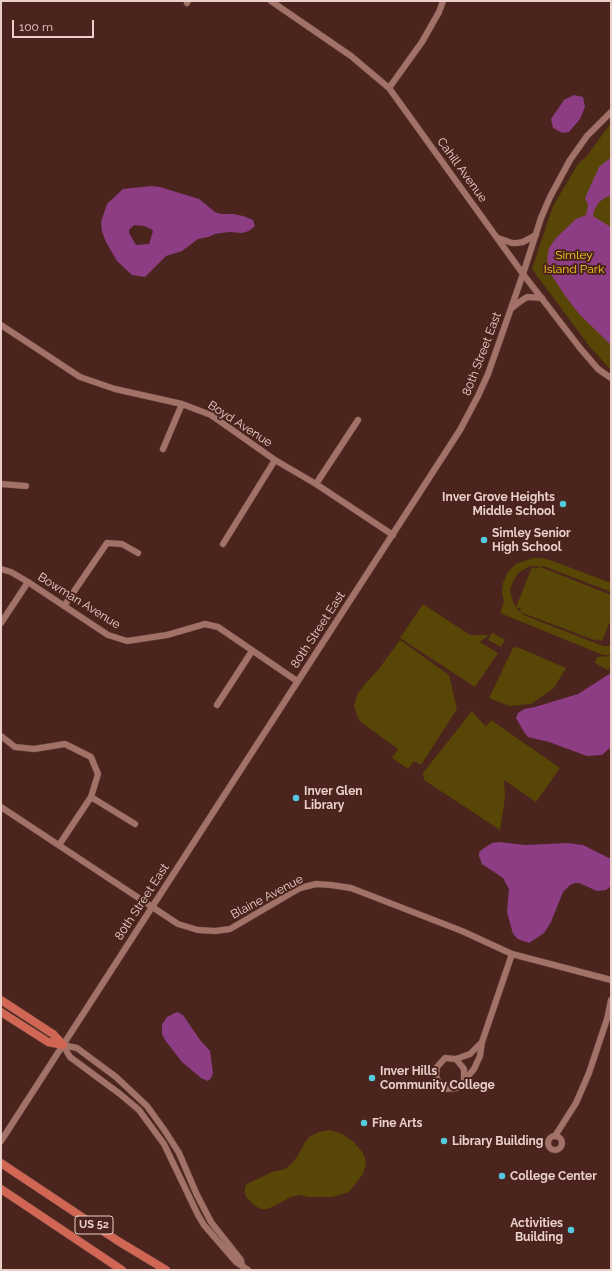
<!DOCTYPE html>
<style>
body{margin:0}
#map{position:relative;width:612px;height:1271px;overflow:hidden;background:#4b241d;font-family:Raleway,sans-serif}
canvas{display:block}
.frame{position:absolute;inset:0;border:2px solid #eacfca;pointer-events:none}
.scale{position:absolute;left:12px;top:20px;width:82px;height:18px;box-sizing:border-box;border:2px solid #eacfca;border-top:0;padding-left:5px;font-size:12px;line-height:14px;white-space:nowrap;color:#eacfca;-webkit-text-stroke:3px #4b241d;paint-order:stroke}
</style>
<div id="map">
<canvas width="612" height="1271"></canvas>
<div class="frame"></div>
<div class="scale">100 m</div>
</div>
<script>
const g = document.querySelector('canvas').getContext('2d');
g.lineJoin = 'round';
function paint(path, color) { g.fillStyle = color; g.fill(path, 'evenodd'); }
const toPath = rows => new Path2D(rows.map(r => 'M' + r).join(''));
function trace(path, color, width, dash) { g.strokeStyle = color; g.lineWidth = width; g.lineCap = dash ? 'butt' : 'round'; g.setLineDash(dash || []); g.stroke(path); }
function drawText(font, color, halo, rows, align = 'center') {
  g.font = font + ' Raleway,sans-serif'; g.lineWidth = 4; g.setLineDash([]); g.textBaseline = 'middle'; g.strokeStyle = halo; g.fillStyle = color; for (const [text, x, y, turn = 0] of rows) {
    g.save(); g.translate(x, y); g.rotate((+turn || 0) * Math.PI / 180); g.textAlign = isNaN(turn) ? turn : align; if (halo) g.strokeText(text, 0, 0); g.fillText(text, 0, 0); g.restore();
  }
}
paint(toPath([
 [611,123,611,370,590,347,532,269,553,206,578,164,586,157],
 [533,558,541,558,550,560,611,583,611,592,546,567,540,566,530,566,518,573,514,580,510,589,512,599,515,606,520,612,521,609,516,607,532,567,537,569,538,566,611,595,611,619,602,641,598,639,597,641,520,612,526,616,603,646,609,646,611,641,611,655,603,655,500,613,504,602,502,592,503,583,508,572,516,564],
 [423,604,470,635,489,635,480,642,498,653,475,687,400,638],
 [492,633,505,640,501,647,488,640],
 [400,640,449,675,457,709,421,765,414,761,408,769,392,758,398,749,362,723,358,718,354,706,357,695,365,684,378,670],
 [517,647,566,668,554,688,531,704,509,706,489,698,513,648],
 [611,656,611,666,608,670,595,663,597,657],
 [472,711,486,727,491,720,560,768,536,802,504,780,505,798,500,830,424,780,423,773],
 [330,1130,342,1134,354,1142,363,1153,365,1158,366,1164,363,1174,349,1192,332,1197,308,1197,300,1195,291,1197,268,1209,261,1209,255,1206,246,1197,245,1193,245,1187,247,1184,272,1172,285,1169,290,1165,297,1157,305,1142,309,1137,319,1132]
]), '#574605');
paint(toPath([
 [574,95,583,97,585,107,580,119,569,132,562,133,553,128,551,119,564,100],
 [611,158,611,197,608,196,599,202,594,211,593,216,611,227,611,345,580,315,566,297,552,276,547,260,549,248,556,238,576,219,586,215,588,205,585,198,599,167,609,159],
 [151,186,160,187,199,199,215,212,221,214,233,214,243,216,253,220,255,226,249,231,242,233,229,232,215,234,208,237,198,239,182,251,166,256,145,277,132,275,117,261,106,242,102,232,101,222,107,204,123,189],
 [134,225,144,226,151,229,153,231,149,244,136,245,129,233,129,230],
 [611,673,611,747,602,755,587,756,549,742,528,737,524,732,516,718,518,713,524,709,535,707,578,694],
 [499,842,525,845,567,843,583,845,611,859,611,886,606,890,597,891,579,883,575,883,570,885,563,892,551,922,544,933,529,943,518,939,513,934,507,912,509,889,503,878,482,864,479,856,479,852,484,848,492,843],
 [177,1012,183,1015,200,1040,210,1051,213,1073,211,1078,208,1081,201,1078,182,1062,165,1040,162,1034,162,1025,163,1023,167,1017]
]), '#8c3d84');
const minor = toPath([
 [271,1,351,56,389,88,523,274,580,348,598,369,611,378],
 [187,3,188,1],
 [389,88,422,42,439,12,443,1],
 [498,238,512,243,517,243,523,242,536,235],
 [512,308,518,303,527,297,542,298],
 [1,325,80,377,115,389,182,404,211,415,275,460,316,484,393,535],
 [163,449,182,404],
 [1,484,26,486],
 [316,484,358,420],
 [223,544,275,460],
 [1,569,11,572,28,582,108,635,127,641,167,635,205,624,218,627,297,681],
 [64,606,107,543,122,544,138,553],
 [1,623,28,582],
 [217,705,252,651],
 [1,736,15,747,34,749,65,744,91,757,98,774,91,797,59,845],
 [91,797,135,824],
 [1,807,178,924,198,930,215,931,230,929,300,888,316,884,331,885,351,888,462,931,512,954,611,980],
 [482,1042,470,1054,456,1059,445,1058,437,1067,436,1076,439,1084,446,1089,457,1088,464,1081,474,1069,480,1056,482,1042,512,954],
 [63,1045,70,1057,120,1094,139,1110,164,1144,198,1215,204,1225,236,1262,248,1270],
 [63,1045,77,1048,116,1077,147,1106,165,1131,179,1153,197,1195,211,1222,241,1260,242,1265],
 [456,1059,464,1069,464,1081],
 '548 1143a7 7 0 1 1 14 0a7 7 0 1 1-14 0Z',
 [555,1136,576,1103,589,1073,607,1019,611,1000],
 [1,1141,460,430,478,396,488,374,523,274,541,218,550,197,570,160,587,136,611,112]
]);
const highway = toPath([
 [1,1000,53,1034,63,1045],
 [1,1012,48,1042,63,1045],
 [1,1163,118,1241,166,1270],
 [1,1189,122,1270]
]);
trace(minor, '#64423d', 7);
trace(highway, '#64423d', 9);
trace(minor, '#a27269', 6);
trace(highway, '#d06653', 8);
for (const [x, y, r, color] of [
 [563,504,4,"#55cadf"],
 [484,540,4,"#55cadf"],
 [296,798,4,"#55cadf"],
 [372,1078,4,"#55cadf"],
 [364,1123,4,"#55cadf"],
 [444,1141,4,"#55cadf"],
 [502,1176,4,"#55cadf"],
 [571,1230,4,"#55cadf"]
]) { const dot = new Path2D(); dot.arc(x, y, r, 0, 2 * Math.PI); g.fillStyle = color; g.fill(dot); trace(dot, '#4b241d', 1.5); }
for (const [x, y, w] of [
 [94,1225,38]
]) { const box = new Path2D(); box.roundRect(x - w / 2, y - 9, w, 18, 3); g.fillStyle = '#4b241d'; g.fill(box); trace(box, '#eacfca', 1); }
drawText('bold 11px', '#eacfca', null, [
 ["US 52",94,1225]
]);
drawText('12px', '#eacfca', '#4b241d', [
 ["Cahill Avenue",462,170,54],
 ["80th Street East",482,354,-69],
 ["Boyd Avenue",240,424,33],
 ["Bowman Avenue",79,601,32],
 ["80th Street East",318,630,-57],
 ["Blaine Avenue",267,897,-28],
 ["80th Street East",142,902,-57]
]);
drawText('12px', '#f9cb20', '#4b241d', [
 ["Simley",574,255],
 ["Island Park",574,269]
]);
drawText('bold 12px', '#eacfca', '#4b241d', [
 ["Inver Grove Heights",555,497,"right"],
 ["Middle School",555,511,"right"],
 ["Simley Senior",492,533],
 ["High School",492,547],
 ["Inver Glen",304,791],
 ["Library",304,805],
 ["Inver Hills",380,1071],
 ["Community College",380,1085],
 ["Fine Arts",372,1123],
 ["Library Building",452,1141],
 ["College Center",510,1176],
 ["Activities",563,1223,"right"],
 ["Building",563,1237,"right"]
], 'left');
</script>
